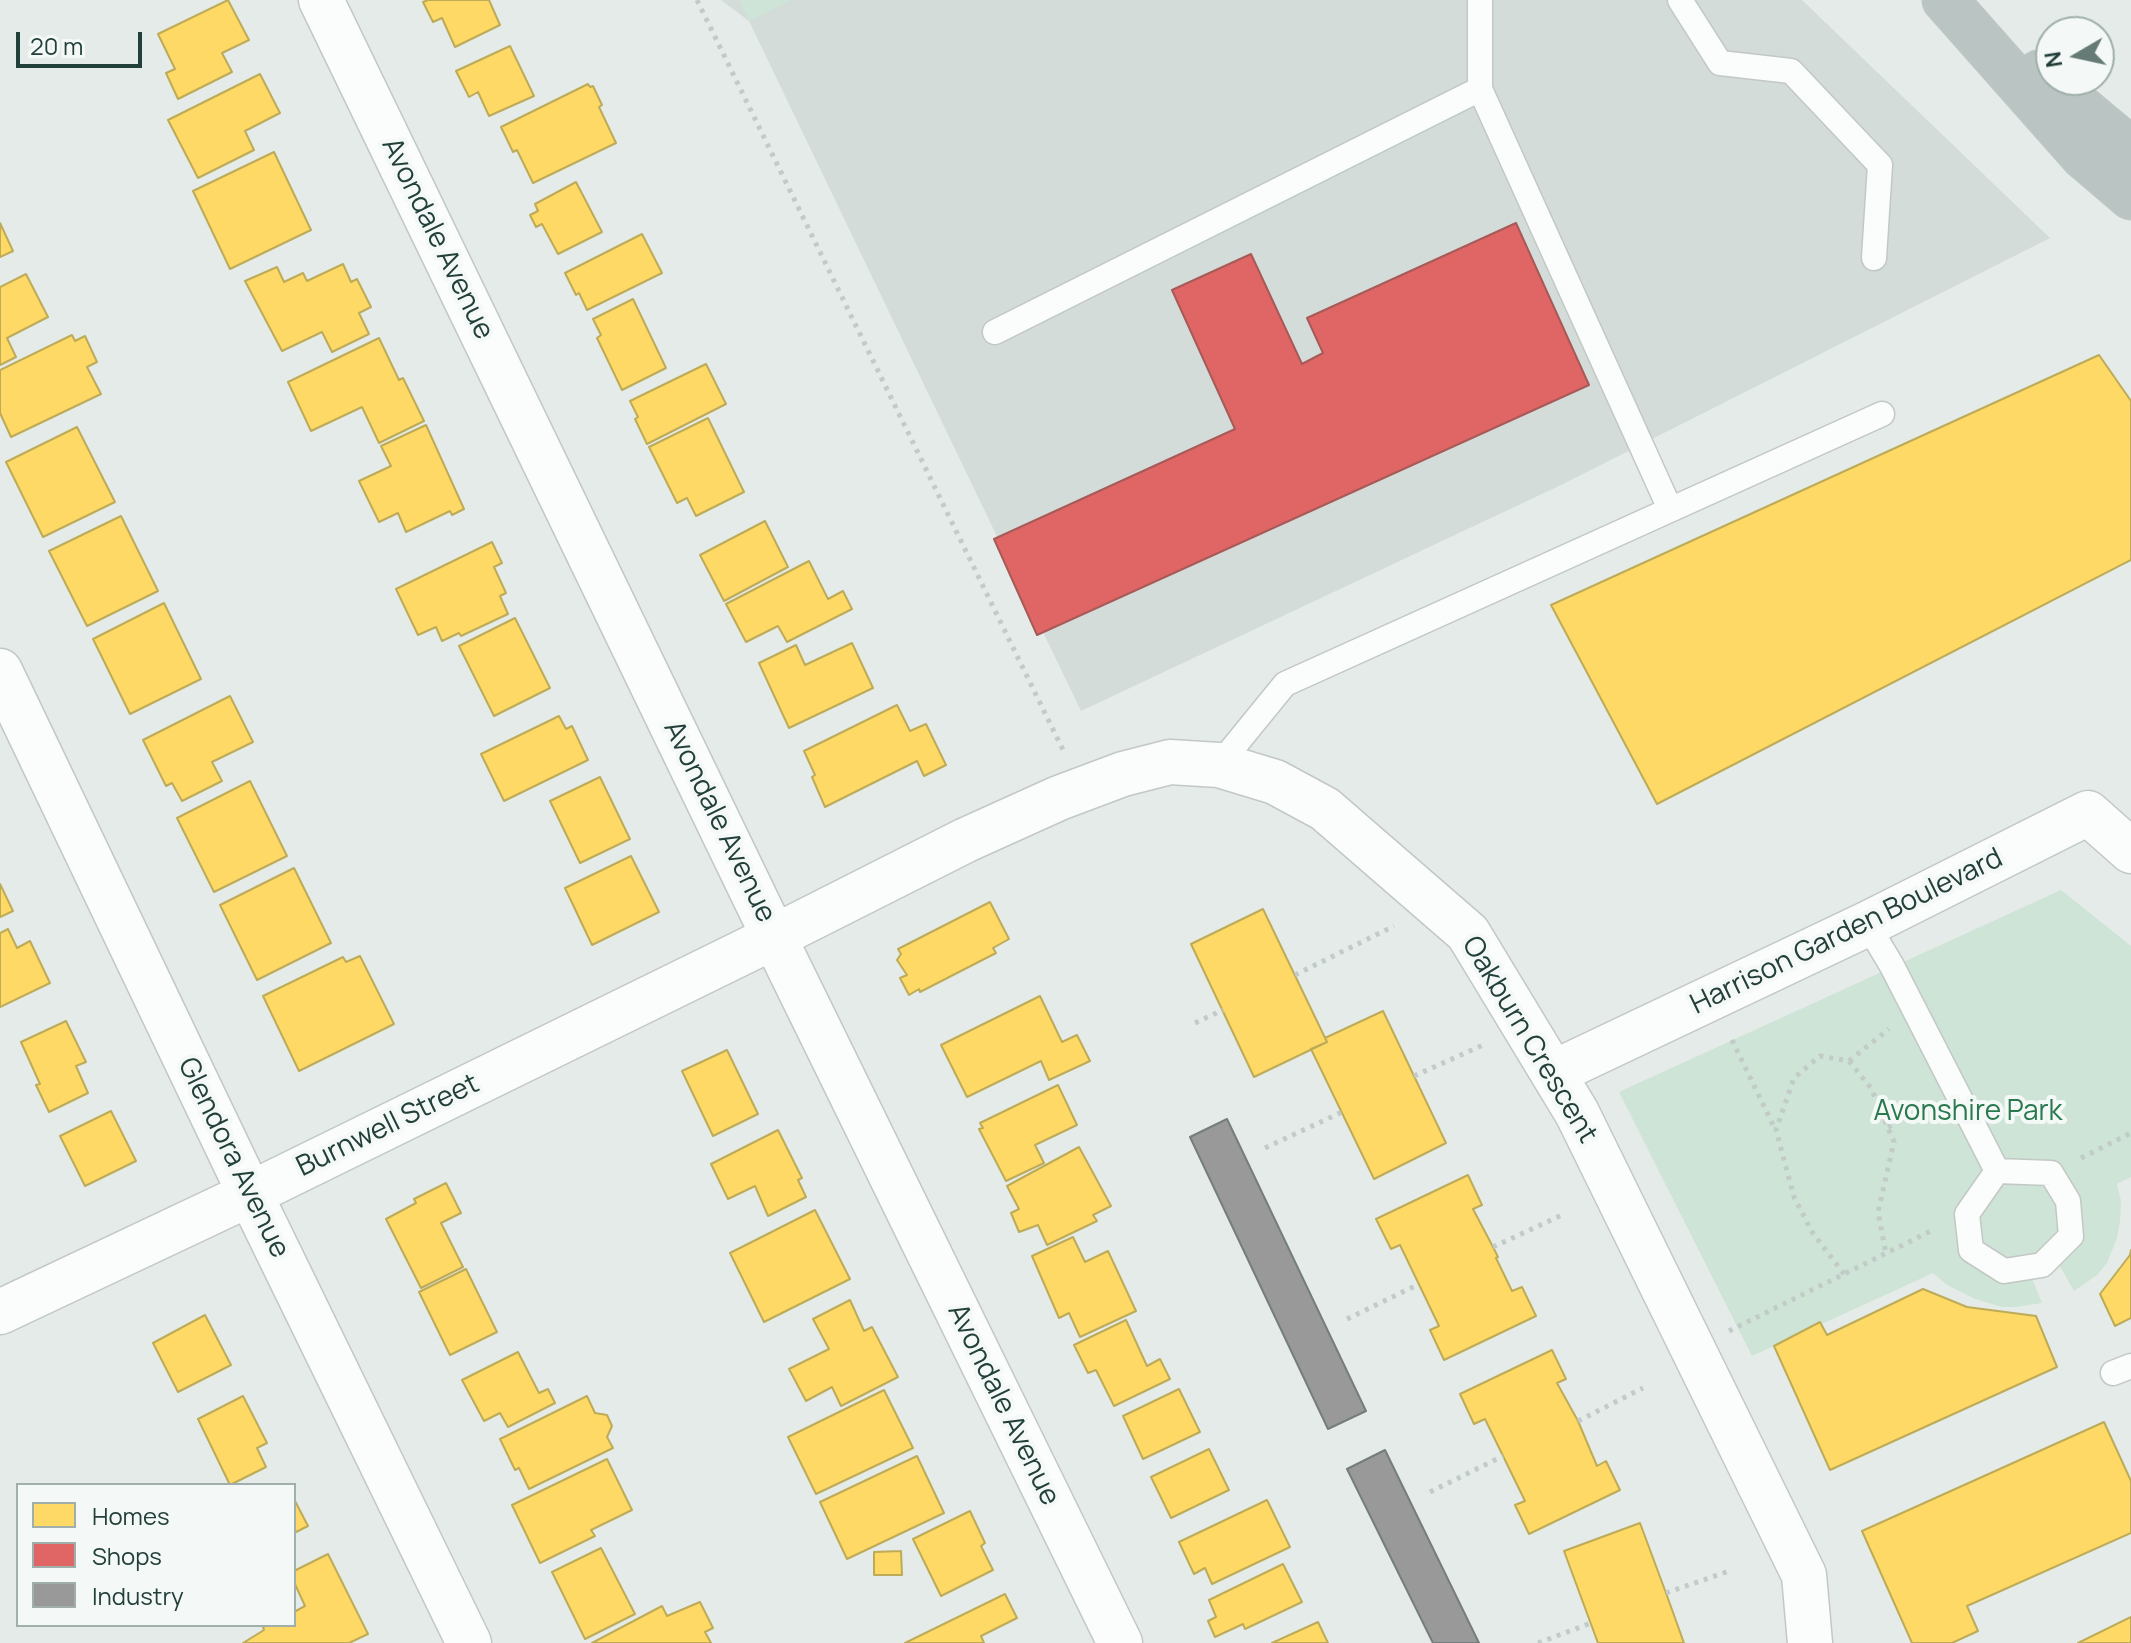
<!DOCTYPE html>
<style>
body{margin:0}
#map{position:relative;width:2131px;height:1643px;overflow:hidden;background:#e5ebe8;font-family:Manrope,sans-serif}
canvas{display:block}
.legend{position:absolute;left:16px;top:1483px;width:280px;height:144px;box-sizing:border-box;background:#f4f9f7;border:2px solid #a0afab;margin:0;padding:10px 14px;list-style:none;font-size:24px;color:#223f39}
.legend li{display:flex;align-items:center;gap:16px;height:40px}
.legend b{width:40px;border:2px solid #a0afab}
.north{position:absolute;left:2035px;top:16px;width:80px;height:80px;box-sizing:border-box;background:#f4f9f7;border:2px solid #a0afab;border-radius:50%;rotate:261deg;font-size:22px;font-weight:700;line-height:32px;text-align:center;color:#223f39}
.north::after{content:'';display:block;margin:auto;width:28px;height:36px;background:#667b76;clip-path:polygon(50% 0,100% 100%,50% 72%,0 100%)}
.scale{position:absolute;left:16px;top:32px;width:126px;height:36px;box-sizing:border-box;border:4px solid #223f39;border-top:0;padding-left:10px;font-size:24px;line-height:28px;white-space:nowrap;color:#223f39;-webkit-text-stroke:6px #f4f9f7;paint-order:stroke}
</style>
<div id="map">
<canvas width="2131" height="1643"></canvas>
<ul class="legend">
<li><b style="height:22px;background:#ffd966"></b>Homes</li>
<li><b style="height:22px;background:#e06666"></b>Shops</li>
<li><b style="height:22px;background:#999"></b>Industry</li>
</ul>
<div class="north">N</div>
<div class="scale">20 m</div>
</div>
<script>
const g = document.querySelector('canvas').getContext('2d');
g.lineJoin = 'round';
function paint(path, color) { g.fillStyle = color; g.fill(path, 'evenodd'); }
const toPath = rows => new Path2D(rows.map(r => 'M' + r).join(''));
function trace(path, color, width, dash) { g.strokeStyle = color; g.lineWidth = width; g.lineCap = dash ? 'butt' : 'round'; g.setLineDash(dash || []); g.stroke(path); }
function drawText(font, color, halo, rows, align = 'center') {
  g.font = font + ' Manrope,sans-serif'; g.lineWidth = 8; g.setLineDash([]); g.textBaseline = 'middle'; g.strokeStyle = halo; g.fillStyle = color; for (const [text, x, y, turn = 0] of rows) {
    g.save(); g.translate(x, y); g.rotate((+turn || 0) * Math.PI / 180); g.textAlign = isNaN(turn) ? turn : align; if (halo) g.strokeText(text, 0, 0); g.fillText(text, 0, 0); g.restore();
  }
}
paint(toPath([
 [721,0,1802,0,2050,238,1561,485,1081,711,749,21]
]), '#d3dcd8');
paint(toPath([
 [739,0,791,0,749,21],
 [2061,890,2131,946,2131,1177,2117,1184,2121,1201,2120,1221,2117,1238,2107,1263,2097,1275,2074,1291,2057,1261,2031,1276,2042,1303,2016,1307,2002,1307,1975,1299,1947,1285,1933,1273,1752,1356,1619,1092]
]), '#cee4d6');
const homes = toPath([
 [228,0,249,40,222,53,232,72,178,99,166,73,175,69,158,34,228,0],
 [428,0,489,0,500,25,455,47,442,18,433,22,423,2,428,0],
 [510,46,534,96,489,116,478,92,469,97,456,71,510,46],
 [260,74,280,113,245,131,254,150,198,178,168,120,260,74],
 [588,84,590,87,593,86,602,105,599,107,616,143,533,183,517,150,513,152,501,127,588,84],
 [274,152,311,230,230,269,193,191,274,152],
 [576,182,602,232,558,254,542,224,536,227,530,215,538,211,535,204,576,182],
 [0,223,13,251,0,257,0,223],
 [642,234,662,273,587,310,579,293,576,295,565,273,642,234],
 [343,264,351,282,357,279,371,307,359,313,369,334,332,352,322,332,282,351,245,281,277,267,284,282,303,273,307,281,343,264],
 [26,274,48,317,7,338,16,357,0,365,0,287,26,274],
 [633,299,666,368,622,390,597,338,601,335,593,319,633,299],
 [72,335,75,341,85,336,97,362,87,367,101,394,11,437,0,413,0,370,72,335],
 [379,338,399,380,403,378,424,421,379,443,362,407,311,431,288,382,379,338],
 [2099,355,2131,401,2131,560,1657,804,1551,605,2099,355],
 [706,364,726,404,647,444,635,419,638,417,630,401,706,364],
 [708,418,744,492,696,516,687,498,677,503,649,447,708,418],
 [426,425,464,509,452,515,450,511,406,532,398,513,379,522,359,481,391,466,381,446,426,425],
 [77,427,115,502,43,537,6,462,77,427],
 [121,516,158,591,87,626,49,551,121,516],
 [765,521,788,567,724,601,700,555,765,521],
 [492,542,502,563,494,567,506,593,500,596,508,614,461,636,459,633,442,641,436,627,418,635,396,589,492,542],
 [809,561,828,599,843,591,852,609,787,642,778,626,746,642,726,604,809,561],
 [164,603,201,679,130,714,93,639,164,603],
 [515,618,550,688,494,716,459,646,515,618],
 [852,643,873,688,789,728,759,663,796,645,805,665,852,643],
 [230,696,253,742,212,762,222,781,182,801,172,783,166,786,143,740,230,696],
 [897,705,910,731,926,724,946,765,924,776,917,761,825,807,812,777,815,775,804,751,897,705],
 [559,716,566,729,572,726,588,760,504,801,481,754,559,716],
 [600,777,630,839,580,863,550,801,600,777],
 [250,781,287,856,214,892,177,818,250,781],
 [631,856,659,912,592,945,565,888,631,856],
 [294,868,331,943,257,980,220,905,294,868],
 [0,884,13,911,0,917,0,884],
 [990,902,1009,939,993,948,996,953,920,992,919,989,909,995,900,978,907,975,897,960,901,954,898,949,990,902],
 [1263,909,1327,1042,1254,1077,1191,944,1263,909],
 [8,929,17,948,30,941,50,983,0,1007,0,933,8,929],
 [360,956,394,1024,299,1071,263,996,343,957,346,962,360,956],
 [1040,996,1062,1042,1077,1035,1090,1061,1049,1080,1041,1061,967,1097,941,1045,1040,996],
 [1383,1011,1446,1143,1374,1179,1311,1049,1327,1042,1325,1038,1383,1011],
 [66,1021,86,1062,76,1066,88,1093,49,1112,36,1085,40,1084,21,1042,66,1021],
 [727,1050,758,1114,713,1136,682,1071,727,1050],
 [1058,1085,1077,1125,1035,1145,1044,1163,1006,1181,979,1129,983,1128,980,1123,1058,1085],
 [111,1111,136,1161,85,1186,60,1136,111,1111],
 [778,1130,802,1178,798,1180,806,1197,768,1216,755,1186,728,1199,711,1164,778,1130],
 [1079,1147,1111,1206,1093,1215,1097,1221,1047,1245,1038,1225,1019,1232,1011,1213,1019,1209,1007,1186,1079,1147],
 [1468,1175,1482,1205,1473,1209,1493,1247,1498,1257,1496,1258,1512,1291,1522,1287,1536,1316,1444,1360,1430,1330,1439,1326,1400,1245,1391,1249,1376,1219,1468,1175],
 [446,1183,461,1213,441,1223,463,1267,421,1288,386,1219,416,1203,414,1199,446,1183],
 [815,1210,850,1279,764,1322,730,1253,815,1210],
 [1073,1237,1085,1262,1108,1251,1136,1311,1080,1337,1069,1313,1059,1318,1032,1256,1073,1237],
 [2131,1250,2131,1318,2115,1326,2100,1294,2130,1255,2131,1250],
 [466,1269,497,1332,450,1355,419,1292,466,1269],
 [1923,1289,1967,1307,2036,1316,2057,1367,1830,1470,1774,1346,1820,1322,1827,1335,1923,1289],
 [850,1300,864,1331,872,1327,898,1377,841,1406,832,1387,806,1401,789,1369,829,1349,813,1319,850,1300],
 [205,1315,231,1365,178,1392,153,1343,205,1315],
 [1126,1320,1147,1366,1160,1359,1170,1379,1114,1406,1096,1370,1088,1373,1074,1345,1126,1320],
 [1552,1350,1566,1379,1557,1383,1578,1421,1597,1466,1606,1461,1620,1490,1529,1534,1515,1505,1525,1501,1485,1419,1474,1424,1460,1394,1552,1350],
 [518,1352,539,1393,548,1389,555,1403,508,1427,500,1413,484,1421,462,1380,518,1352],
 [1179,1389,1200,1432,1143,1459,1123,1416,1179,1389],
 [884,1390,913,1448,816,1494,788,1437,884,1390],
 [243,1396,267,1443,257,1448,266,1467,230,1485,198,1419,243,1396],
 [587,1396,595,1413,607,1415,612,1426,607,1437,613,1448,529,1489,519,1468,515,1470,500,1439,587,1396],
 [2104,1422,2131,1481,2131,1533,1967,1606,1978,1631,1952,1643,1912,1643,1862,1531,2104,1422],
 [1209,1449,1229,1490,1171,1518,1151,1477,1209,1449],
 [917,1456,944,1513,847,1559,820,1502,917,1456],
 [607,1459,632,1510,591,1530,595,1536,540,1563,512,1505,607,1459],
 [294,1499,308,1526,294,1533,294,1499],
 [1267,1500,1290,1547,1212,1584,1205,1568,1194,1574,1179,1542,1267,1500],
 [970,1511,985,1543,981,1546,993,1570,941,1596,913,1539,970,1511],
 [1640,1523,1666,1593,1684,1643,1598,1643,1564,1551,1640,1523],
 [601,1548,635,1614,585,1639,552,1572,601,1548],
 [901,1551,902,1575,874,1575,874,1552,901,1551],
 [328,1554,368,1634,349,1643,243,1643,264,1630,263,1627,267,1625,294,1625,294,1612,305,1606,294,1582,294,1571,328,1554],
 [1283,1564,1302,1602,1245,1629,1243,1624,1215,1637,1208,1621,1216,1617,1209,1600,1283,1564],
 [1005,1594,1017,1618,981,1636,984,1643,905,1643,1005,1594],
 [700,1602,713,1628,705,1632,711,1643,592,1643,662,1606,667,1616,700,1602],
 [2131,1617,2131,1643,2078,1643,2131,1617],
 [1318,1622,1328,1643,1272,1643,1318,1622]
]);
paint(homes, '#ffd966');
trace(homes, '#bdab58', 2);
const shops = toPath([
 [1516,223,1589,385,1037,635,994,539,1235,429,1172,290,1251,254,1302,364,1323,353,1307,318,1516,223]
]);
paint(shops, '#e06666');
trace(shops, '#a75a58', 2);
const industry = toPath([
 [1227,1119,1366,1411,1328,1429,1190,1137,1227,1119],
 [1385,1450,1479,1643,1433,1643,1347,1469,1385,1450]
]);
paint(industry, '#999');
trace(industry, '#757e7c', 2);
const service = toPath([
 [1480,0,1480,89,1670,509],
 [1680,0,1720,63,1791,71,1880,165,1874,258],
 [995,332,1480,89],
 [1219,765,1285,684,1882,414],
 [1867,924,1892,966,1997,1171,1967,1214,1971,1250,2004,1271,2042,1265,2071,1236,2068,1201,2051,1173,1997,1171],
 [2113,1373,2131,1366]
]);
const minor = toPath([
 [321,0,774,937,1120,1643],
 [0,671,250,1194,469,1643],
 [1553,1073,1867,924,2088,813,2131,851],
 [0,1312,250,1194,774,937,966,840,1059,798,1123,774,1170,762,1219,765,1275,782,1325,809,1468,933,1577,1113,1804,1575,1810,1643]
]);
const motorway = toPath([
 [1945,0,2083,156,2131,197],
 [2039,73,2131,150]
]);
trace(service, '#c2c8c5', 27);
trace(minor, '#c2c8c5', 47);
trace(motorway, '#bdc6c4', 47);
trace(toPath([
 [697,0,1063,750],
 [1295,975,1394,926],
 [1195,1023,1223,1010],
 [1732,1040,1775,1129],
 [1849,1061,1889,1029],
 [1414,1076,1483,1045],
 [1888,1127,1930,1106],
 [1265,1148,1342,1112],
 [2081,1158,2131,1133],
 [1493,1247,1562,1215],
 [1844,1274,1812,1232,1794,1197,1776,1130,1794,1078,1820,1056,1849,1061,1871,1088,1894,1142,1878,1212,1886,1254],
 [1347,1319,1419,1284],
 [1729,1331,1935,1229],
 [1578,1421,1643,1388],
 [1430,1492,1503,1456],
 [1666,1593,1732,1570],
 [1538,1643,1591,1623]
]), '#c1cbc8', 5, [4, 6]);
trace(service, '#fbfcfc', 24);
trace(minor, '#fbfcfc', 44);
trace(motorway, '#bac4c2', 44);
drawText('28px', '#223f39', '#f4f9f7', [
 ["Avondale Avenue",437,239,64],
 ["Avondale Avenue",719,822,64],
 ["Harrison Garden Boulevard",1847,932,-26],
 ["Oakburn Crescent",1529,1040,59],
 ["Burnwell Street",388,1126,-26],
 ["Glendora Avenue",233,1158,64],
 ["Avondale Avenue",1003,1405,64]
]);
drawText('28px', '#2a784d', '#f4f9f7', [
 ["Avonshire Park",1968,1112]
]);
</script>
